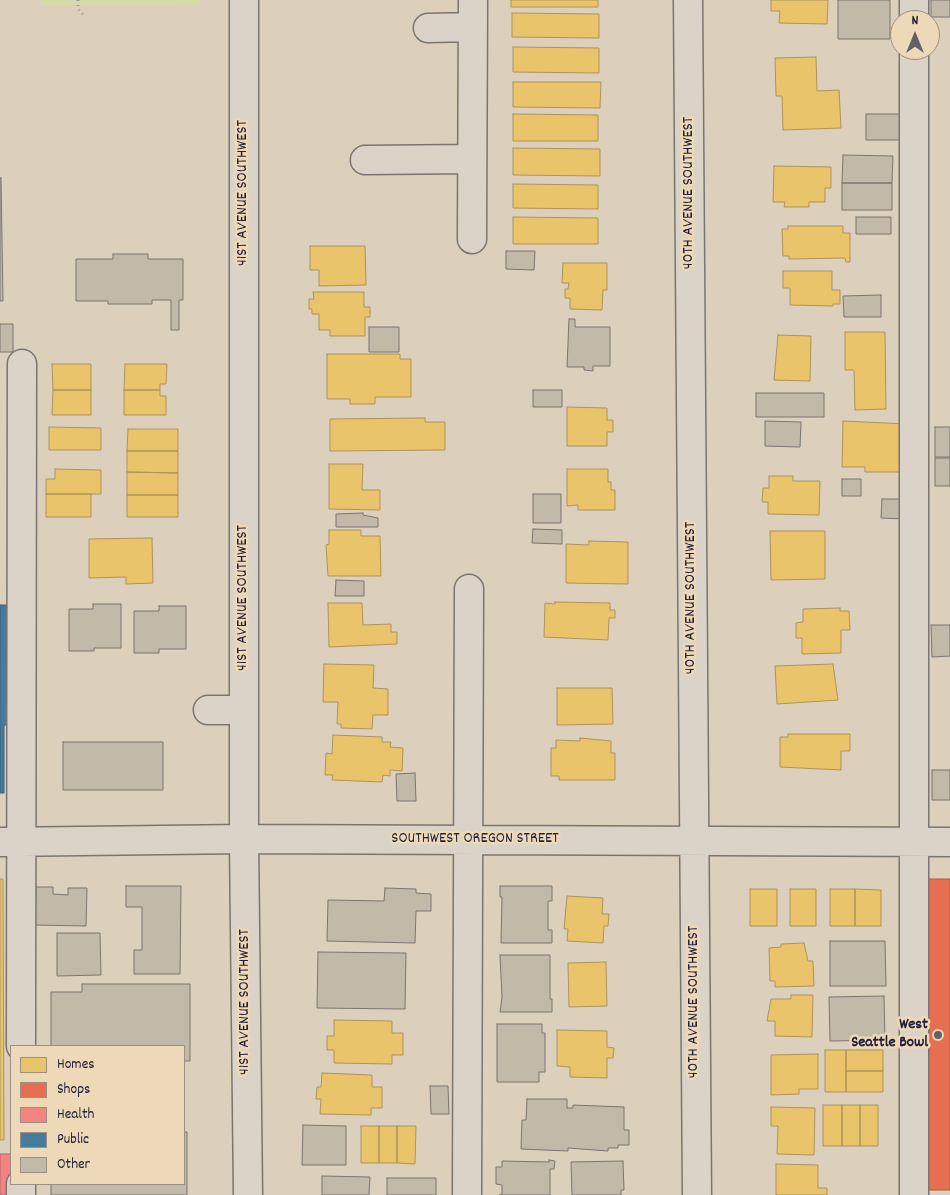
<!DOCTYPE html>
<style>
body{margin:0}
#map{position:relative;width:950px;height:1195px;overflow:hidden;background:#dcd0bd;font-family:Dekko,sans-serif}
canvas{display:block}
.legend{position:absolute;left:10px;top:1045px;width:175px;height:140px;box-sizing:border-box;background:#edd8b7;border:1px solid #9c8f85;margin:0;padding:6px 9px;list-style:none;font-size:15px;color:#22223b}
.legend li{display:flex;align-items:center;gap:10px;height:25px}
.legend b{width:25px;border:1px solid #9c8f85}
.north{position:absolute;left:890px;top:10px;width:50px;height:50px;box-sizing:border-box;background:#edd8b7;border:1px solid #9c8f85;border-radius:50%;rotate:0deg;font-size:14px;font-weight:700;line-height:20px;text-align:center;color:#22223b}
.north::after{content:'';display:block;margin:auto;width:18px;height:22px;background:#635f68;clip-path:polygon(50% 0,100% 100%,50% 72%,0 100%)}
</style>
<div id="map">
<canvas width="950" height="1195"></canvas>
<ul class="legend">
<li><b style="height:14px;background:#e9c46a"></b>Homes</li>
<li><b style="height:14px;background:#e76f51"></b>Shops</li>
<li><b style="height:14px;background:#f28482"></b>Health</li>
<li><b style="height:14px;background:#457b9d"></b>Public</li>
<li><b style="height:14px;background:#c3b9a9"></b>Other</li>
</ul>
<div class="north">N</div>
</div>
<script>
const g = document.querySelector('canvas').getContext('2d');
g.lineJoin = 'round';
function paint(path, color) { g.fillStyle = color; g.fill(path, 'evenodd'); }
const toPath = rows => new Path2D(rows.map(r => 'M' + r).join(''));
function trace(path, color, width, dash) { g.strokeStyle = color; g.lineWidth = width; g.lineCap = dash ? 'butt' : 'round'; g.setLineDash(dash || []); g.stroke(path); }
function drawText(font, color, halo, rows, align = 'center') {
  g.font = font + ' Dekko,sans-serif'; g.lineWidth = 5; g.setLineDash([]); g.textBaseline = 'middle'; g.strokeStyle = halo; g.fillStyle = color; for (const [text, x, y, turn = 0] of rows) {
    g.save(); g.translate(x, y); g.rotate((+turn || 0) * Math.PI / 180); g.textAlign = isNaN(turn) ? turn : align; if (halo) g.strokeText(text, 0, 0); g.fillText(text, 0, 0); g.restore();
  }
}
paint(toPath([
 [41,0,199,0,199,5,41,6]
]), '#d7daa8');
const homes = toPath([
 [511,0,598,0,598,7,511,7,511,0],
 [771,0,828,0,827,24,779,23,780,11,771,11,771,0],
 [512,13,599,14,599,38,512,37,512,13],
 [513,47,599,48,599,73,513,72,513,47],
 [816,57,817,91,839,90,841,128,783,130,782,96,776,96,775,58,816,57],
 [513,82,601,82,600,108,513,107,513,82],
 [513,114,598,115,598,141,513,141,513,114],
 [513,148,600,149,600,176,513,175,513,148],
 [774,166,831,167,831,188,825,188,825,202,809,202,809,207,784,207,785,202,773,202,774,166],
 [513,184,598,185,598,209,513,208,513,184],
 [513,217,598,218,598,244,513,244,513,217],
 [788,226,843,226,843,233,850,233,850,262,846,262,845,258,789,259,789,256,783,256,782,229,788,229,788,226],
 [310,246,365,246,366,285,319,286,319,270,310,270,310,246],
 [563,263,607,263,607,290,603,290,602,310,570,309,570,298,565,298,565,289,568,289,569,283,562,283,563,263],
 [783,271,832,271,832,290,840,290,840,304,833,304,833,306,790,305,790,288,783,288,783,271],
 [313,292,364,292,364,307,370,307,370,317,365,317,365,336,330,336,330,330,319,330,319,314,312,314,312,309,309,309,309,299,314,299,313,292],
 [845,332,885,332,886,409,855,410,854,370,845,370,845,332],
 [778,335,811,336,810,381,774,380,778,335],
 [327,354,400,354,400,359,411,359,411,397,375,397,375,404,350,404,350,399,327,399,327,354],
 [52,364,91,364,91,390,53,390,52,364],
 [125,364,167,364,166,384,160,384,160,390,124,390,125,364],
 [53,390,91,390,91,415,52,415,53,390],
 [124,390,160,390,160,396,166,396,166,415,124,415,124,390],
 [567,407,607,408,607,420,613,420,613,432,607,432,607,446,567,446,567,407],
 [425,418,425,422,445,422,445,450,330,451,330,419,425,418],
 [843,421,907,424,907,472,865,472,865,467,842,467,843,421],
 [49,427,101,428,101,450,49,450,49,427],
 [128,429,178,429,178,451,127,451,128,429],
 [127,451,178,451,178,473,127,472,127,451],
 [329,464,363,464,362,490,380,490,380,510,329,509,329,464],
 [55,469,101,470,101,494,46,494,46,479,55,479,55,469],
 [567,469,608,469,608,482,611,482,611,490,615,490,615,510,578,510,578,505,567,506,567,469],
 [127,472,178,473,178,495,127,495,127,472],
 [769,476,793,476,793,481,820,481,819,515,768,514,768,502,762,502,763,488,769,488,769,476],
 [46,494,91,494,91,517,46,517,46,494],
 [127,495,178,495,178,517,127,517,127,495],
 [329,530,361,530,361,536,380,536,381,576,328,576,326,545,329,544,329,530],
 [770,531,825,531,825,579,771,580,770,531],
 [152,538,153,583,126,584,126,577,89,578,89,539,152,538],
 [589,541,628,542,628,584,566,583,566,544,589,545,589,541],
 [555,602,610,603,610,610,615,610,615,618,609,618,608,640,544,637,545,603,555,604,555,602],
 [328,603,362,603,363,625,391,624,391,632,397,632,397,644,329,647,328,603],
 [840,608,840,611,849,611,850,630,841,630,841,653,802,654,802,638,796,638,796,623,803,622,803,609,840,608],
 [324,664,374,665,373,688,388,689,388,715,373,715,372,729,341,728,341,724,337,724,338,702,323,702,324,664],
 [833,664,838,700,777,704,775,666,833,664],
 [557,688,612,688,613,724,557,725,557,688],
 [788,734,850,734,850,751,841,751,841,770,780,767,780,737,788,737,788,734],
 [333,735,382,737,382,742,391,742,390,747,403,748,402,771,390,770,390,776,383,775,382,782,332,780,333,775,325,775,326,753,332,754,333,735],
 [580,738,611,741,611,753,615,753,615,780,559,780,559,776,551,776,551,748,556,748,556,740,580,741,580,738],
 [0,879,3,879,4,1140,0,1140,0,879],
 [750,889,777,889,777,926,750,926,750,889],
 [790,889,816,889,816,926,790,926,790,889],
 [830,889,855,889,855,926,830,926,830,889],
 [855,889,881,890,881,926,855,926,855,889],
 [567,896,603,898,602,914,609,914,608,926,604,926,603,943,567,941,568,929,564,929,567,896],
 [804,943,808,961,813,961,814,986,775,987,775,981,770,981,769,948,781,947,781,944,804,943],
 [606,962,607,1006,569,1007,568,963,606,962],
 [791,995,813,995,812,1037,775,1036,775,1021,767,1021,771,999,791,999,791,995],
 [334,1020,392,1021,392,1033,403,1033,403,1055,392,1055,392,1064,334,1063,334,1050,327,1050,327,1036,334,1036,334,1020],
 [557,1030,607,1031,607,1047,614,1048,613,1058,607,1058,607,1078,570,1077,570,1067,557,1066,557,1030],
 [825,1050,846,1050,846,1092,825,1092,825,1050],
 [846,1050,883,1050,883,1071,846,1071,846,1050],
 [818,1054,818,1089,799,1089,799,1094,771,1095,771,1055,818,1054],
 [846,1071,883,1071,883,1092,846,1092,846,1071],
 [322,1073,372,1075,372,1087,382,1087,382,1108,371,1108,371,1115,320,1114,321,1099,316,1099,317,1087,321,1087,322,1073],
 [823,1105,842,1105,842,1146,823,1146,823,1105],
 [842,1105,860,1105,860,1146,842,1146,842,1105],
 [860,1105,878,1105,878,1146,860,1146,860,1105],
 [771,1107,815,1108,814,1155,777,1154,778,1126,771,1126,771,1107],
 [361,1126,379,1126,379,1163,361,1163,361,1126],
 [379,1126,397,1126,397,1163,379,1163,379,1126],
 [397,1126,416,1126,415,1164,397,1163,397,1126],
 [776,1164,818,1165,818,1188,827,1188,827,1195,776,1195,776,1164]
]);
paint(homes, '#e9c46a');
trace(homes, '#ad935c', 1);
const shops = toPath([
 [928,879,950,879,950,1190,925,1190,928,879]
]);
paint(shops, '#e76f51');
trace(shops, '#ac584a', 1);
const health = toPath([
 [0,1154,11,1154,11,1184,15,1195,0,1195,0,1154]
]);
paint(health, '#f28482');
trace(health, '#b4676d', 1);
const public = toPath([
 [0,605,8,605,11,725,4,725,4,793,0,793,0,605]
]);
paint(public, '#457b9d');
trace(public, '#3a6080', 1);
const building = toPath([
 [838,0,890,0,890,39,838,39,838,0],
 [931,0,950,0,950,17,931,17,931,0],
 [866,114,908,114,908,140,866,140,866,114],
 [843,155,893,156,892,183,842,183,843,155],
 [1,178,3,301,0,301,0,178,1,178],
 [842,183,892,183,892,210,842,210,842,183],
 [856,217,891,217,891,234,856,234,856,217],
 [506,251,535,251,534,270,506,269,506,251],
 [113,254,148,254,148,259,183,259,183,300,179,300,179,330,171,330,171,300,152,300,152,304,108,304,108,301,76,301,76,259,113,259,113,254],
 [881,295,881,317,844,317,843,296,881,295],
 [569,319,575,319,575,327,610,327,610,366,593,366,593,371,584,370,584,367,567,367,569,319],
 [0,324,13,324,13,352,0,352,0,324],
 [369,327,399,327,399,352,369,352,369,327],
 [533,390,562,390,562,407,533,407,533,390],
 [756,393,824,393,824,417,756,417,756,393],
 [765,421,801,422,800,447,765,446,765,421],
 [935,427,950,427,950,457,935,457,935,427],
 [935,458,950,458,950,486,935,486,935,458],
 [842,479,861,479,861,496,842,496,842,479],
 [533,494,561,494,561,523,533,523,533,494],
 [882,499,905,499,904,519,881,518,882,499],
 [363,513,363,515,378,518,378,527,336,527,336,514,363,513],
 [533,529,562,530,562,544,532,543,533,529],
 [336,580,364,581,364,596,335,596,336,580],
 [93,604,121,604,121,648,94,648,94,651,69,651,69,609,93,609,93,604],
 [159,606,186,606,186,649,159,649,159,653,134,653,134,611,159,611,159,606],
 [931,625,950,625,950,656,932,657,931,625],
 [63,742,163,742,163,790,63,790,63,742],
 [932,770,950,770,950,800,932,800,932,770],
 [415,773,416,801,397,801,396,774,415,773],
 [126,886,181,886,180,974,134,974,134,950,142,950,142,907,126,907,126,886],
 [500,886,552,886,552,901,548,901,548,930,552,930,552,943,501,943,502,897,500,897,500,886],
 [36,887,53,887,53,894,68,895,68,888,87,888,86,926,35,925,36,887],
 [385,888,416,889,416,893,431,894,431,911,416,911,415,943,327,941,328,900,384,901,385,888],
 [57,933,100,933,101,975,57,976,57,933],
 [830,941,885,941,886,986,830,986,830,941],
 [318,952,406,953,405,1009,317,1008,318,952],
 [500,955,550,955,550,999,552,999,552,1012,500,1012,502,997,500,955],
 [82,984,190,984,190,1061,184,1061,184,1046,51,1046,51,992,82,992,82,984],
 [884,996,885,1040,830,1041,829,997,884,996],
 [497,1024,542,1024,542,1033,545,1033,545,1072,539,1072,539,1082,497,1082,497,1024],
 [430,1086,448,1086,449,1114,431,1114,430,1086],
 [527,1099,567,1099,567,1108,573,1108,573,1105,624,1107,624,1130,629,1130,629,1145,618,1145,618,1148,608,1148,608,1151,568,1148,568,1151,521,1149,522,1120,526,1120,527,1099],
 [303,1125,346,1126,346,1165,302,1165,303,1125],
 [184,1132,187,1132,187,1195,51,1195,51,1184,184,1184,184,1132],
 [549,1160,555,1161,554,1169,550,1169,550,1195,499,1195,502,1194,502,1185,496,1184,496,1167,502,1167,502,1161,549,1162,549,1160],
 [623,1161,624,1190,621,1190,621,1195,572,1195,571,1162,623,1161],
 [322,1176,370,1177,369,1195,322,1195,322,1176],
 [387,1178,436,1178,436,1195,387,1195,387,1178]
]);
paint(building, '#c3b9a9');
trace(building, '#7a7571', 1);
const minor = toPath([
 [244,0,244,839,248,1195],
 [688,0,697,1195],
 [914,0,914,20],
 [428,28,473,27],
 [365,160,472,159],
 [472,239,473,0],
 [208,710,244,710],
 [0,842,244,839,950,842],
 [21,1046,22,364],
 [21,1195,21,1184],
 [467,1195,469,589],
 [914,1195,914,50]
]);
trace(minor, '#7a7571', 31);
trace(toPath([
 [78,0,78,9,84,16]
]), '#a09a93', 3, [1, 4]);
trace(minor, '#dbd3c7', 28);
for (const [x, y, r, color] of [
 [938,1035,5,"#635f68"]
]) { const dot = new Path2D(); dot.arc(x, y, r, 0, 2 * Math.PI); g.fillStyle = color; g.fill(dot); trace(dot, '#edd8b7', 2); }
drawText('16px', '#22223b', '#edd8b7', [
 ["41ST AVENUE SOUTHWEST",244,193,-90],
 ["40TH AVENUE SOUTHWEST",690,193,-90],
 ["41ST AVENUE SOUTHWEST",244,598,-90],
 ["40TH AVENUE SOUTHWEST",692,598,-90],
 ["SOUTHWEST OREGON STREET",475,840],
 ["41ST AVENUE SOUTHWEST",246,1002,-90],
 ["40TH AVENUE SOUTHWEST",695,1002,-90]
]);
drawText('bold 16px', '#22223b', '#edd8b7', [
 ["West",928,1026],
 ["Seattle Bowl",928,1044]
], 'right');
</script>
